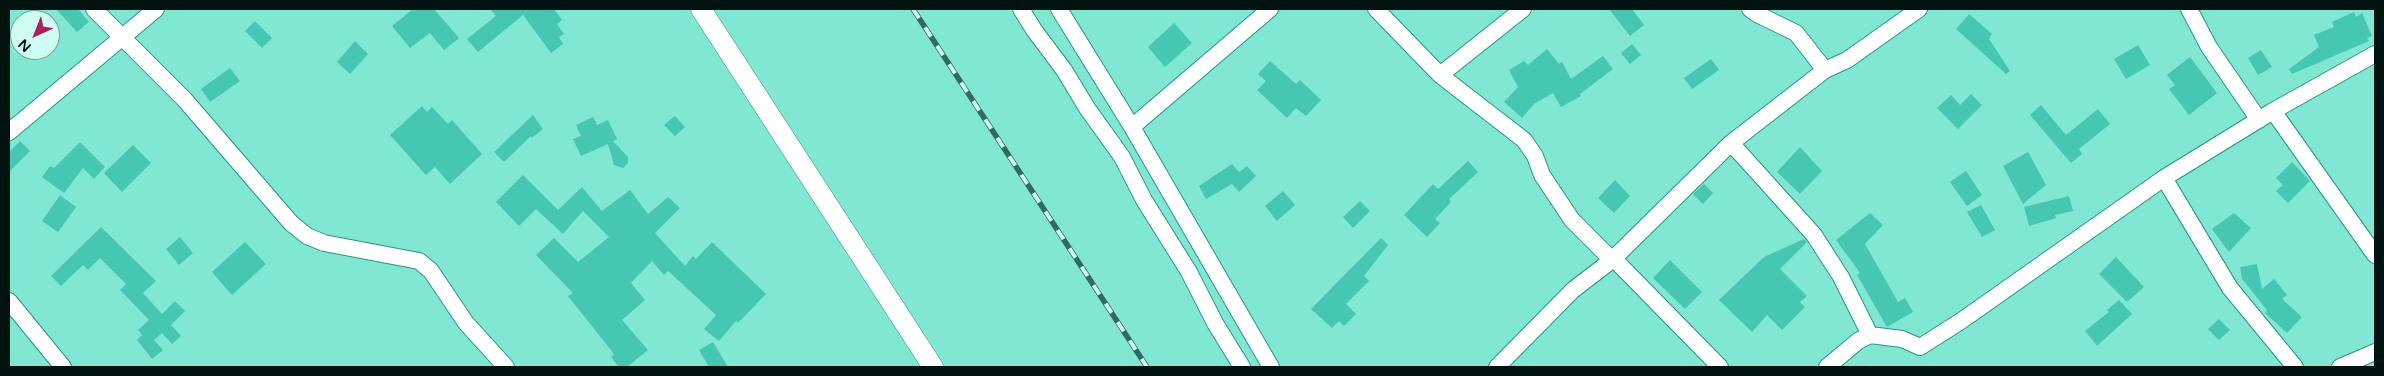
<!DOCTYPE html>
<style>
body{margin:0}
#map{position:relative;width:2384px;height:376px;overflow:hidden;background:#80e7d3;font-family:"Varela Round",sans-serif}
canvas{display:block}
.frame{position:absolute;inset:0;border:10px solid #001310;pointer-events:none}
.north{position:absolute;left:10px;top:10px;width:50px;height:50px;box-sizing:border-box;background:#cefdf2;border:1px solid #7c9f98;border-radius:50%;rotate:224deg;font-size:14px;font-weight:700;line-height:20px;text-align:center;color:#001310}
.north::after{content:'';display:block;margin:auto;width:18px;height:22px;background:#ab1f5e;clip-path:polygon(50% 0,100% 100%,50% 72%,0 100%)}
</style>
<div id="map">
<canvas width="2384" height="376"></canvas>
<div class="frame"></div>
<div class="north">N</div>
</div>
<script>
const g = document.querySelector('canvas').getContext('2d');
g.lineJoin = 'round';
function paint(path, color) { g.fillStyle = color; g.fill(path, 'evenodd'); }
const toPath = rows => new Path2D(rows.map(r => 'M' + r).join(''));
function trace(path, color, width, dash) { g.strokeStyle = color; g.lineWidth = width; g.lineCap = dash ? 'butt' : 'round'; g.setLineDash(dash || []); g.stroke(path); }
paint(toPath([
 [56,9,78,9,89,22,77,32],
 [413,9,434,9,459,38,444,50,430,33,410,48,392,26],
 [490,9,554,9,562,20,557,24,564,34,559,37,563,44,551,53,523,15,478,52,467,39,496,16],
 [1609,9,1632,9,1644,25,1630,36],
 [2354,12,2356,17,2362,13,2372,36,2367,38,2369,41,2292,74,2289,69,2319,47,2314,35,2334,27,2332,22],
 [1969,14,1992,34,1989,39,2010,71,2006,74,1956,29],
 [255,21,272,38,262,48,245,31],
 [1174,23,1192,43,1165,67,1148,47],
 [355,41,368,54,350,74,337,62],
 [1632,44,1641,55,1630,64,1621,53],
 [2138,45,2150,65,2126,79,2114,59],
 [1547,49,1559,64,1562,62,1571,79,1603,56,1613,69,1580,94,1581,96,1561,107,1553,93,1534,104,1522,118,1504,102,1518,87,1509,70,1524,61,1528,65],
 [2261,50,2272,67,2258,75,2248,58],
 [2190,57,2217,93,2189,115,2169,89,2175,85,2167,75],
 [1711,59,1719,70,1692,89,1684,78],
 [1270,61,1296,84,1300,80,1321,100,1306,116,1296,108,1287,118,1257,90,1266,81,1258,74],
 [230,68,240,81,210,102,201,89],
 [1971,94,1982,105,1958,129,1937,108,1951,95,1960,105],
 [2041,105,2066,135,2098,109,2110,124,2079,149,2082,154,2071,163,2030,115],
 [422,106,427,112,432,107,448,124,452,120,482,154,450,184,435,167,426,175,390,135],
 [533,115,543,129,532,138,531,136,504,162,494,152],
 [675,116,685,127,675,136,664,125],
 [593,117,597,125,608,120,617,139,613,141,628,157,628,163,623,168,614,165,608,144,581,156,573,139,581,136,576,125],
 [20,141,30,151,9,172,9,152],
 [80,142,105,167,94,179,83,168,64,193,42,177,50,166,54,168],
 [133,145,151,163,122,192,104,173],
 [1800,147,1822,171,1800,194,1777,172],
 [2028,152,2046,185,2023,204,2003,166],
 [1468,161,1478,172,1449,199,1451,202,1435,219,1440,223,1427,237,1404,215,1433,184,1438,189],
 [2292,162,2310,181,2288,203,2276,191,2283,185,2276,178],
 [1232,164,1239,172,1247,166,1256,176,1239,192,1232,184,1206,199,1199,186],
 [1966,171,1982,195,1967,206,1950,182],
 [523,175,558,210,582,187,602,211,630,190,648,214,668,197,680,208,655,233,685,266,693,256,696,259,712,242,766,294,738,323,736,321,719,341,704,329,716,315,668,271,664,275,652,261,631,283,645,300,622,320,648,350,627,367,619,367,611,357,614,354,568,296,573,293,536,255,554,238,578,262,609,237,583,211,563,234,536,209,519,226,496,202],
 [1615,180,1630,196,1614,213,1598,198],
 [1704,184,1713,193,1703,204,1693,194],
 [1283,191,1295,205,1277,221,1265,206],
 [60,195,76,207,58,232,42,221],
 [2069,196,2073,211,2055,215,2056,218,2029,226,2024,207],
 [1360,201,1370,211,1353,228,1343,217],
 [1981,205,1995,230,1982,237,1967,212],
 [1870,213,1883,225,1865,244,1898,302,1905,298,1913,312,1887,327,1857,275,1860,273,1836,240],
 [2234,213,2251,228,2229,252,2212,229],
 [101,227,156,281,143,293,162,314,175,301,185,311,171,325,181,336,172,344,162,333,154,340,163,350,152,359,137,340,142,335,138,330,149,320,120,290,126,284,100,258,88,270,83,265,61,286,51,276],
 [180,237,193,253,179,265,166,249],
 [1381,238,1388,245,1364,276,1369,281,1346,304,1356,314,1344,326,1339,321,1332,328,1311,309],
 [1804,239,1807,242,1780,269,1807,296,1800,302,1805,307,1782,330,1767,315,1752,332,1719,300,1764,257],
 [245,242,266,264,232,295,212,272],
 [2116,257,2144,287,2127,302,2099,274],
 [1670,260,1702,292,1685,309,1653,278],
 [2257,264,2262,289,2274,279,2287,295,2282,299,2302,317,2287,333,2265,313,2267,310,2242,279,2240,267],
 [2119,300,2132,314,2097,346,2085,331,2109,312,2107,310],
 [2219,319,2230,330,2219,340,2208,329],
 [713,342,728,367,709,367,699,350]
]), '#46c7b1');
const minor = toPath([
 [94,9,185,100,291,223,307,236,324,243,419,261,431,271,466,323,506,367],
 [1021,9,1034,30,1064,70,1087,108,1122,157,1144,200,1189,272,1215,323,1242,367],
 [1059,9,1132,127,1271,367],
 [1376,9,1440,75,1524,140,1535,156,1542,175,1572,220,1612,260,1614,259,1720,367],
 [1750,9,1757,14,1796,33,1825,70],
 [2189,9,2209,47,2259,120],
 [1440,75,1523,9],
 [2273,111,2375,255],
 [1132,127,1270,9],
 [9,132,156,9],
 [1731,143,1814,235,1841,277,1870,335],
 [9,301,63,367],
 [1497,367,1573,290,1612,260,1731,143,1825,70,1847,60,1919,9],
 [1827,367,1858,341,1870,335,1902,339,1920,347,1961,321,2164,178],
 [2295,367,2230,288,2164,178,2273,111,2375,54],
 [2340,367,2375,352]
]);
const tertiary = toPath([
 [701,9,933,367]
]);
trace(minor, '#259685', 18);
trace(tertiary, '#259685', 21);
trace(minor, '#fff', 16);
trace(tertiary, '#fff', 20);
const rail = toPath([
 [913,9,1147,367]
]);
trace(rail, '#34695f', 5.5);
trace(rail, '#cefdf2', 4, [11]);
</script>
